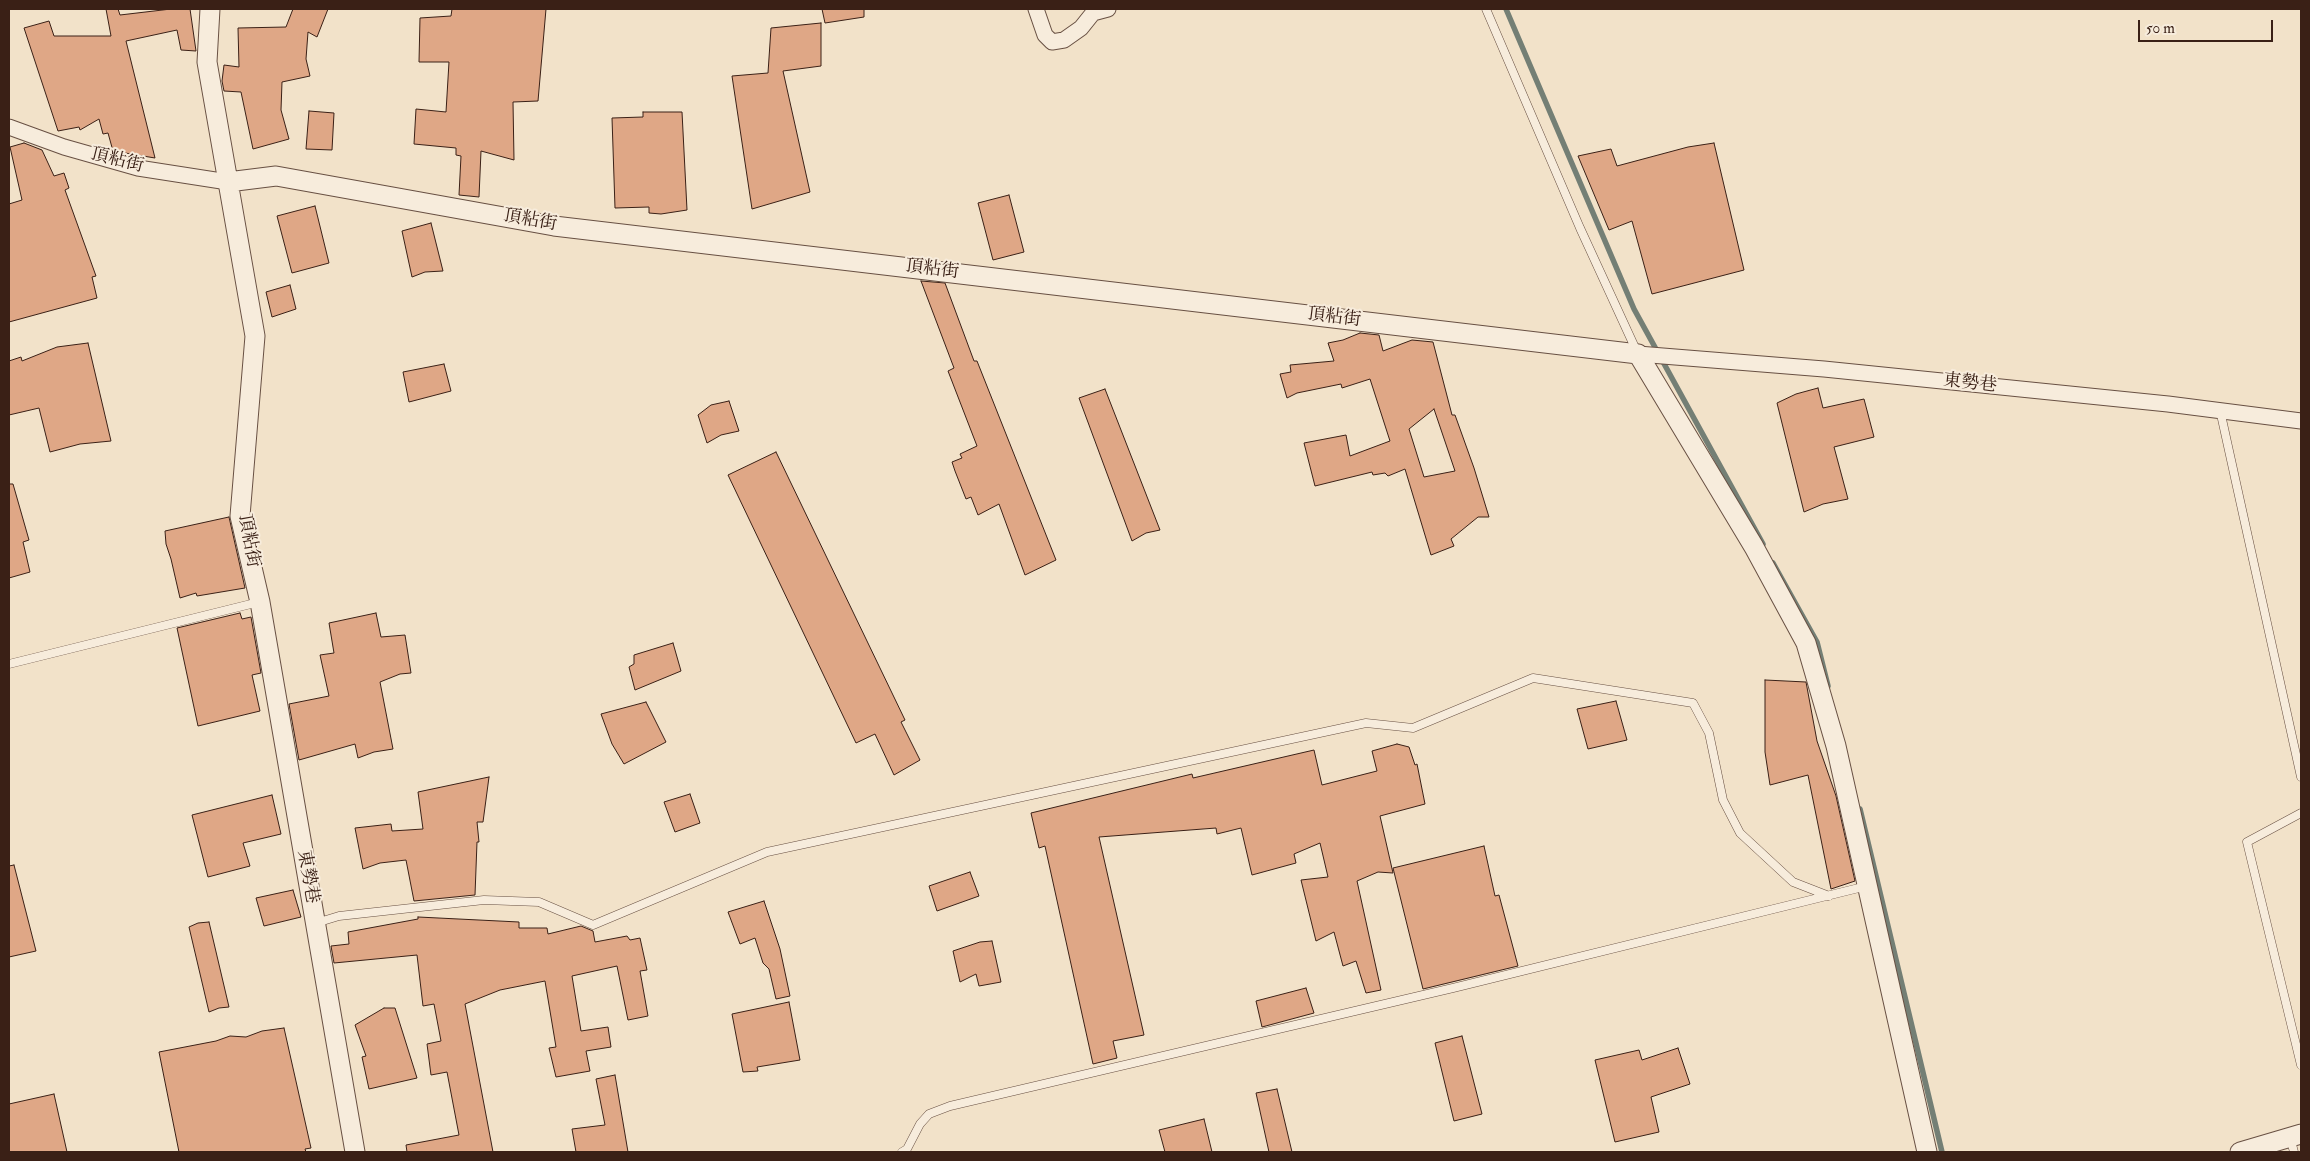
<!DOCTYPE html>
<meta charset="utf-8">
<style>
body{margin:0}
#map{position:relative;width:2310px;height:1161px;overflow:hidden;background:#f2e2c9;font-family:"IM FELL Double Pica",serif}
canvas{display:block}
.frame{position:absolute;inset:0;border:10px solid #3a2016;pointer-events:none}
.scale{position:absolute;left:2138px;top:20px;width:135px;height:22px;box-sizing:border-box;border:2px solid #3a2016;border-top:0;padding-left:6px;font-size:15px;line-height:18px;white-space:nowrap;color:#3a2016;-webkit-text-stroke:4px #f7ecdc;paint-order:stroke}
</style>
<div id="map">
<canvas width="2310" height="1161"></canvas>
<div class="frame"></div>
<div class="scale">50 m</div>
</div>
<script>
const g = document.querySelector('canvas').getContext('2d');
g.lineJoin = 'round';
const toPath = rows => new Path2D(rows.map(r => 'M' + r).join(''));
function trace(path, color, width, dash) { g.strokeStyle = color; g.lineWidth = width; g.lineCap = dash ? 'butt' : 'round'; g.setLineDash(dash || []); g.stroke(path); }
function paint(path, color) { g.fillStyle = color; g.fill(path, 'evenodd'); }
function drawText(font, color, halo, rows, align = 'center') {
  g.font = font + ' "IM FELL Double Pica","Noto Serif TC",serif'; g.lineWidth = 4; g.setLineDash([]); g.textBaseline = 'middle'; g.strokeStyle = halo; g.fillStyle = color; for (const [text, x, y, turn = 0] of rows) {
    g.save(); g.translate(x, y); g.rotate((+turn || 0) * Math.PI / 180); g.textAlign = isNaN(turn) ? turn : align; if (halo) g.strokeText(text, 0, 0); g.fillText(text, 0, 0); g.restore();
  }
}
trace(toPath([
 [1506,9,1634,309,1763,544],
 [1773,563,1817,642,1828,686],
 [1860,809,1942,1152]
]), '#747f75', 5.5);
const building = toPath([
 [106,9,118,9,120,15,171,9,190,9,196,51,181,50,177,30,126,41,155,158,113,151,108,133,103,134,99,119,80,130,79,127,58,131,24,28,49,21,54,36,111,36,106,9],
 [293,9,328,9,317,37,308,32,306,59,310,76,282,82,281,110,289,139,253,149,241,92,224,91,222,81,224,65,239,67,238,28,286,27,293,9],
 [452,9,546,9,538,101,513,102,514,160,481,151,479,197,459,195,461,156,456,155,456,148,414,144,416,109,446,112,449,62,419,62,420,18,451,16,452,9],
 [822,9,864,9,864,17,825,23,822,9],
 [821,23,821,66,783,71,810,192,752,209,732,76,768,73,771,28,821,23],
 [309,111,334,113,332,150,306,149,309,111],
 [643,112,682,112,687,210,661,214,649,213,649,207,615,208,612,118,643,117,643,112],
 [24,143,42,150,54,176,64,173,69,188,65,190,96,276,92,277,97,298,9,322,9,204,22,200,10,147,24,143],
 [1714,143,1744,270,1652,294,1632,221,1609,230,1578,156,1611,149,1617,166,1688,147,1714,143],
 [1009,195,1024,252,993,260,978,203,1009,195],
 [315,206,329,263,292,273,277,216,315,206],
 [431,223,443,271,425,272,412,277,402,231,431,223],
 [921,281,945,283,974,361,977,361,1056,560,1025,575,999,504,978,515,971,497,966,499,955,471,952,462,962,458,960,454,977,446,948,371,954,368,921,281],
 [290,285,296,309,272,317,266,292,290,285],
 [1360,333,1379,335,1383,351,1412,340,1433,342,1452,415,1455,415,1474,468,1489,517,1478,517,1451,539,1454,546,1431,555,1405,469,1388,476,1385,473,1373,475,1372,472,1315,486,1304,443,1346,435,1350,456,1390,441,1370,379,1342,388,1341,384,1297,393,1287,398,1280,374,1291,372,1290,365,1334,361,1328,343,1343,340,1360,333],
 [1434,409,1455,471,1424,477,1409,429,1434,409],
 [88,343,111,441,80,444,50,452,39,408,9,415,9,361,21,357,22,361,57,347,88,343],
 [444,364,451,391,409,402,403,372,444,364],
 [1818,388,1823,408,1864,399,1874,437,1834,447,1848,499,1823,504,1804,512,1777,403,1796,394,1818,388],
 [1105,389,1160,530,1146,533,1132,541,1079,398,1105,389],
 [729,401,739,431,721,435,707,443,698,415,711,405,729,401],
 [776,452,905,720,901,722,920,760,894,775,875,734,856,743,728,475,776,452],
 [9,484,13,484,29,540,23,542,30,572,9,578,9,484],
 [229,517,245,588,197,596,196,593,180,598,171,559,166,544,165,531,229,517],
 [240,613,242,619,251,617,261,673,252,675,260,711,198,726,177,628,240,613],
 [376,613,381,637,405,635,411,673,400,674,380,682,393,749,374,752,358,758,355,744,299,760,289,704,329,696,320,655,334,653,329,623,376,613],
 [673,643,681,671,635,690,629,667,634,664,634,655,673,643],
 [1765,680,1806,682,1817,741,1836,796,1855,881,1831,889,1808,775,1770,785,1765,752,1765,680],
 [1616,701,1627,740,1588,749,1577,709,1616,701],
 [646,702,666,742,624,764,612,744,601,714,646,702],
 [1397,744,1409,747,1415,765,1417,764,1425,804,1380,816,1393,873,1378,872,1357,881,1381,990,1366,993,1356,961,1343,966,1334,932,1316,941,1301,880,1328,877,1320,843,1294,854,1296,863,1252,875,1241,828,1217,834,1216,828,1099,837,1144,1035,1113,1041,1117,1058,1093,1064,1045,846,1039,848,1031,813,1192,774,1193,778,1314,750,1322,785,1377,771,1372,751,1397,744],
 [489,777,483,822,477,822,479,842,477,842,475,895,414,901,406,860,380,863,363,869,355,828,391,824,392,831,423,829,418,792,489,777],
 [690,794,700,823,675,832,664,802,690,794],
 [272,795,281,834,243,843,250,866,208,877,192,815,272,795],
 [1484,846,1495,896,1499,895,1518,966,1423,989,1393,868,1484,846],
 [14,865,36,951,9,957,9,866,14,865],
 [970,872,979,896,937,911,929,886,970,872],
 [293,890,301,917,264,926,256,898,293,890],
 [764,901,780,949,790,996,776,999,769,969,763,963,755,938,740,944,728,912,764,901],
 [418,917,519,922,519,928,547,928,548,934,581,926,593,931,595,942,627,936,630,940,640,938,647,970,640,971,648,1016,628,1020,617,966,572,976,581,1031,608,1027,611,1047,586,1051,590,1071,556,1077,549,1048,556,1047,545,981,500,990,465,1004,493,1152,407,1152,406,1145,459,1135,447,1072,431,1075,427,1044,441,1041,434,1004,423,1006,417,955,334,963,331,946,349,944,348,932,418,919,418,917],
 [209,922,229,1007,219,1008,209,1012,189,927,198,923,209,922],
 [992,941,1001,982,979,986,976,974,960,982,953,951,980,942,992,941],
 [1306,988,1314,1013,1262,1027,1256,1001,1306,988],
 [789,1002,800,1060,757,1067,758,1071,743,1072,732,1014,789,1002],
 [384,1008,395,1008,417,1078,369,1089,362,1057,366,1056,355,1025,384,1008],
 [284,1028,311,1148,305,1149,306,1152,179,1152,159,1052,216,1041,230,1036,246,1037,262,1031,284,1028],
 [1462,1036,1482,1114,1454,1121,1435,1043,1462,1036],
 [1678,1048,1690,1084,1651,1097,1659,1132,1615,1142,1595,1060,1639,1050,1642,1060,1678,1048],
 [615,1075,628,1152,576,1152,572,1129,605,1125,596,1079,615,1075],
 [1277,1089,1292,1152,1269,1152,1256,1093,1277,1089],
 [54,1094,67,1152,9,1152,9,1104,54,1094],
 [1204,1119,1212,1152,1165,1152,1159,1130,1204,1119]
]);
paint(building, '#dfa786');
trace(building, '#3a2016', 1);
const service = toPath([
 [1486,9,1580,228,1637,352],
 [2220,410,2301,777],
 [9,664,259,602],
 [2301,813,2247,842,2301,1065],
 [316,923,339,916,484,900,539,902,593,925,767,852,1366,723,1413,728,1533,678,1693,703,1709,733,1723,800,1740,833,1793,882,1829,896],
 [2290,1137,2294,1152],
 [902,1152,907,1149,920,1124,929,1114,950,1106,1453,988,1867,886]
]);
const minor = toPath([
 [1036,9,1045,35,1052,42,1064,40,1081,28,1093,13,1108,9],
 [9,127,64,147,138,168,228,182],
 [1638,354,1824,369,2168,404,2301,421]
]);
const tertiary = toPath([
 [210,9,207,62,255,336,240,516,260,602,355,1152],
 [228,182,276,176,554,226,1638,354,1754,547,1806,643,1836,746,1927,1152],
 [2240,1152,2301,1134]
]);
trace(service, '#685043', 9);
trace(minor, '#685043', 17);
trace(tertiary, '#685043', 21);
trace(service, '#f7ecdc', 8);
trace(minor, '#f7ecdc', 15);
trace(tertiary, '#f7ecdc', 19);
drawText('18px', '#3a2016', '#f7ecdc', [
 ["頂粘街",117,161,14],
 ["頂粘街",530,221,10],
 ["頂粘街",932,270,7],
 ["頂粘街",1334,318,7],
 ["東勢巷",1970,384,6],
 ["頂粘街",248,541,80],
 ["東勢巷",307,877,80]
]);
</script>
